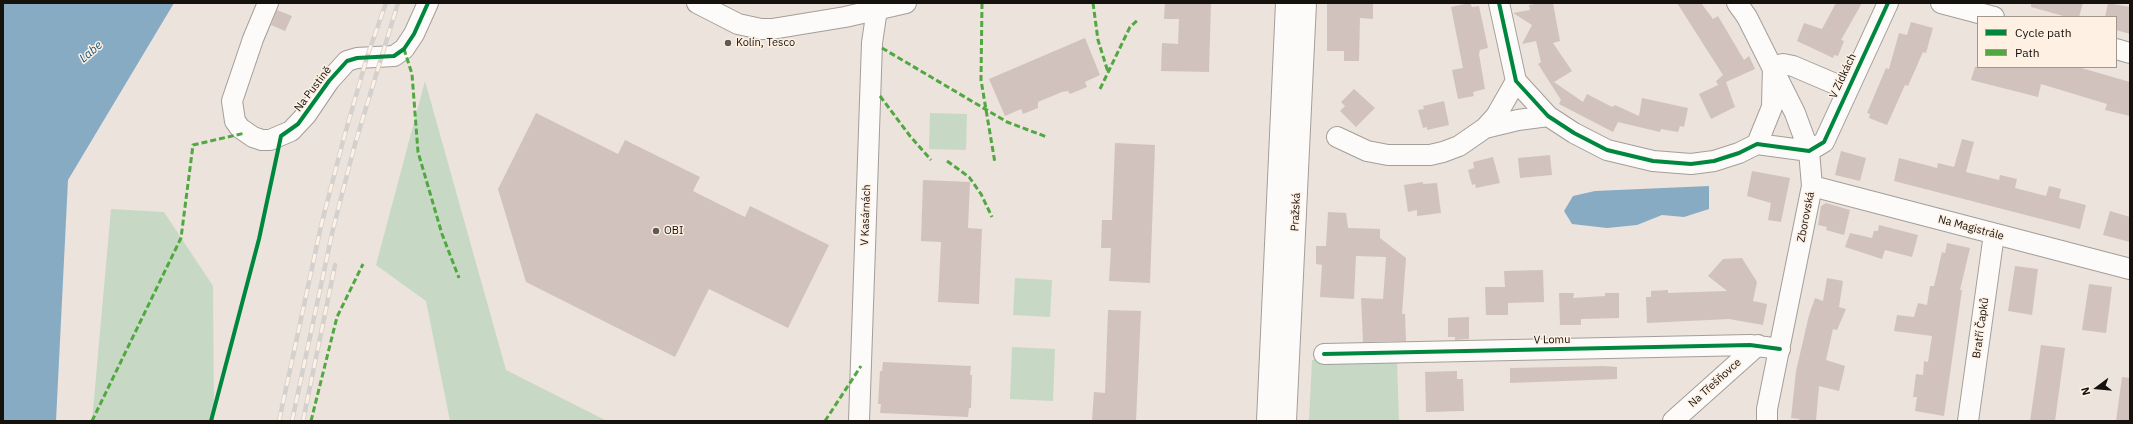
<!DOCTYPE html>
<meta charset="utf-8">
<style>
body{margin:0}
#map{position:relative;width:2133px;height:424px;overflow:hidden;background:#ebe3dc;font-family:"IBM Plex Sans",sans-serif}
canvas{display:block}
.frame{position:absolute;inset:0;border:4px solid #15110d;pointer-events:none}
.legend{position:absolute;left:1977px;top:16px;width:140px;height:52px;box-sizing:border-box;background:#fef0e3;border:1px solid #a1978d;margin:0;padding:5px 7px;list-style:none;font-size:12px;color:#15110d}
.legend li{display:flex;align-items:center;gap:8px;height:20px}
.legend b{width:20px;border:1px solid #a1978d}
.north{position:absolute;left:2077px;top:368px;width:40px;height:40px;-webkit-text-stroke:3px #fef0e3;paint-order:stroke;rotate:254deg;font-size:11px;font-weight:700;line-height:16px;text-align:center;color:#15110d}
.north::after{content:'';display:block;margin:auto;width:14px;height:18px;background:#15110d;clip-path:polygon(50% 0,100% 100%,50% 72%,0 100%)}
</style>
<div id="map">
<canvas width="2133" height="424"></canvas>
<div class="frame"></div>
<ul class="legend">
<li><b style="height:5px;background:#00873e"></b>Cycle path</li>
<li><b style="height:5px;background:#51a841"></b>Path</li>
</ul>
<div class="north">N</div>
</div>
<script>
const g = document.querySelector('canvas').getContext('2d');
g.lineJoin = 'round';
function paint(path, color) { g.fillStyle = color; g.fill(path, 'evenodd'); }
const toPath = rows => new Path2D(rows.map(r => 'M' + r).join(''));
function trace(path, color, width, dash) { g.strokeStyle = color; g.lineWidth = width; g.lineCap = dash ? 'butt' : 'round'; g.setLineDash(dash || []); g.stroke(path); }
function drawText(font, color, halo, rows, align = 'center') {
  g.font = font + ' "IBM Plex Sans",sans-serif'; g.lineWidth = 3; g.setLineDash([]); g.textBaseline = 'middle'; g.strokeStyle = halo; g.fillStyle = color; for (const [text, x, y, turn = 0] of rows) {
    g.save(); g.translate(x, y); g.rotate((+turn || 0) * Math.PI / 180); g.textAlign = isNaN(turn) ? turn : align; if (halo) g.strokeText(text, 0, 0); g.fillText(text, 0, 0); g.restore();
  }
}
paint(toPath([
 [425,81,506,370,607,421,450,421,426,301,376,265],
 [930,113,967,114,966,150,929,149],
 [111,209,164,212,213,286,214,421,92,421],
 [1015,278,1052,280,1050,317,1013,315],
 [1012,347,1055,349,1053,401,1010,399],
 [1312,360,1397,360,1399,421,1309,421]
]), '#c7d9c5');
paint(toPath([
 [3,3,174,3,68,180,56,421,3,421],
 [1709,186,1709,209,1684,217,1662,215,1637,225,1607,228,1572,224,1564,211,1573,196,1595,191]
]), '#88abc4');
paint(toPath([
 [1165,3,1211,3,1209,72,1161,71,1162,43,1178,44,1179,19,1164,19],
 [1327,3,1373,3,1373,19,1360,18,1359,61,1344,61,1344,51,1327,51],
 [1470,3,1472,7,1479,6,1488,48,1480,50,1479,54,1485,89,1473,92,1474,96,1458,99,1452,70,1463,68,1451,7],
 [1540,3,1553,3,1560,41,1553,43,1572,71,1554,82,1583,102,1587,94,1612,107,1615,105,1639,116,1642,98,1688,108,1684,127,1680,126,1678,132,1661,129,1660,132,1618,122,1613,132,1559,104,1561,100,1538,64,1541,62,1536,41,1522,44,1532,25,1513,13,1530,10,1529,5],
 [1677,3,1701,3,1713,19,1718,16,1744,60,1749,56,1755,69,1726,82,1735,107,1711,119,1699,94,1718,85,1716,81,1723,75],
 [1836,3,1862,3,1841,40,1844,41,1838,56,1834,55,1833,58,1797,41,1804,23,1822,29],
 [2031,3,2083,3,2079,17,2067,17,2031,7],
 [2108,3,2130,7,2130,34,2116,30,2116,17,2105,17],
 [277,10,292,16,285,31,271,25],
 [1911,22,1933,28,1926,53,1923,52,1908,86,1905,85,1887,125,1869,118,1870,114,1867,113,1886,68,1889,69,1899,33,1907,35],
 [1085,38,1100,75,1085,82,1087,87,1070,94,1068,91,1062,92,1038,102,1038,108,1023,114,1021,109,1005,116,989,79],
 [1975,67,2078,67,2130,82,2130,116,2105,110,2107,104,2041,84,2038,97,1971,80],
 [1354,89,1375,108,1356,127,1340,111,1345,106,1341,102],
 [1444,101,1449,125,1427,130,1427,127,1423,128,1418,110,1424,109,1423,106],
 [536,113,618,154,625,140,700,177,693,191,745,217,750,206,829,245,788,328,709,289,675,357,526,282,498,189],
 [1962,139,1974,142,1966,172,1999,180,2000,175,2017,179,2015,188,2046,196,2049,186,2061,189,2059,198,2086,205,2080,229,1894,181,1899,158,1937,168,1938,163,1954,167],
 [1115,143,1155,145,1150,283,1109,281,1111,248,1101,248,1102,220,1112,220],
 [1841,151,1866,158,1860,181,1835,175],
 [1550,155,1552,175,1520,178,1518,158],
 [1493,157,1500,183,1476,188,1475,184,1472,185,1468,170,1474,168,1473,162],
 [1752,171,1790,178,1781,222,1768,220,1771,203,1747,196],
 [923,180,970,182,968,228,982,229,979,304,938,302,941,242,921,241],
 [1423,182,1423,184,1437,183,1441,213,1417,216,1417,210,1408,212,1404,185],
 [1826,203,1850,210,1844,235,1826,230,1827,227,1818,225,1821,206],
 [2110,211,2130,217,2130,242,2103,235],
 [1328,212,1346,213,1348,228,1380,229,1380,238,1406,258,1402,314,1405,314,1406,341,1363,342,1361,298,1383,299,1386,257,1356,256,1354,299,1320,297,1322,265,1316,264,1316,246,1326,246],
 [1879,225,1918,235,1912,257,1885,250,1882,259,1845,247,1850,233,1872,238,1874,231,1878,231],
 [1947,243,1970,248,1960,290,1962,290,1944,416,1915,411,1917,397,1913,397,1916,374,1923,375,1924,361,1928,362,1932,336,1894,331,1897,315,1914,317,1918,303,1927,305,1930,286,1934,286,1942,252,1945,253],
 [1742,258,1757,282,1753,301,1767,304,1763,325,1729,319,1647,323,1646,297,1651,297,1651,291,1668,290,1668,293,1727,291,1708,276,1723,259],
 [2015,266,2038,269,2032,315,2008,311],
 [1543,270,1544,302,1508,303,1508,315,1486,315,1485,287,1505,287,1504,271],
 [1827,278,1843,281,1839,307,1846,309,1837,330,1833,329,1826,360,1845,366,1839,391,1819,386,1816,421,1799,421,1799,419,1791,418,1796,371,1809,315,1815,298,1823,301],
 [2089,284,2112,287,2106,333,2082,330],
 [1559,293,1574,293,1573,298,1605,296,1605,293,1619,293,1619,318,1581,319,1581,325,1560,325],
 [1108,310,1141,311,1136,421,1092,420,1094,392,1105,393],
 [1469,317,1469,339,1455,340,1455,337,1448,337,1448,318],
 [2041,345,2065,348,2055,421,2030,421],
 [883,362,971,366,970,375,972,375,971,408,969,408,968,417,880,413,881,404,878,404,880,371,882,371],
 [1604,366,1617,367,1617,379,1510,383,1510,368],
 [1457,371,1457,379,1463,379,1464,411,1426,412,1425,372],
 [2122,377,2130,378,2130,421,2116,421]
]), '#d2c2bd');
const minor = toPath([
 [268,3,253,39,232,101,235,121,240,128,253,137,262,140,270,140,291,131,306,115,329,81,347,61,357,58,394,56,404,49,414,34,428,3],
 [697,3,738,24,761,29,772,29,845,17,906,3],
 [1499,3,1516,81,1548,116,1574,133,1607,150,1653,161,1691,164,1714,161,1739,153,1757,144,1809,151,1824,142,1888,3],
 [1737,3,1747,17,1795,113,1809,151,1812,186,1767,409,1767,421],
 [1941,3,1994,17],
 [2116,49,2130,53],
 [1485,128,1518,120,1548,116],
 [1337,137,1367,151,1388,155,1430,155,1443,152,1459,146,1485,128,1496,116,1516,81],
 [1757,144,1772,107,1773,66,1783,64,1793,66,1847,89],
 [1812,186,2130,269],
 [1324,354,1750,345,1780,349],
 [859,421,872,43,877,9],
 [1267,421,1286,3],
 [1286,421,1306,3],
 [1673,421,1758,345],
 [1968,421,1994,234]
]);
trace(minor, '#a49e98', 22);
trace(minor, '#fcfbfa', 20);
const rail = toPath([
 [279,421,321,226,343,141,367,57,386,3],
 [292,421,333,229,355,144,398,3],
 [303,421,335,265]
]);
trace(rail, '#d3d0ce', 4.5);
trace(rail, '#fef0e3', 3, [9]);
trace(toPath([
 [982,3,981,80,995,163],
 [1093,3,1098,40,1108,72],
 [882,48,1007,122,1047,137],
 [404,49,412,74,418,152,442,234,459,278],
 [1100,89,1130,27,1139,19],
 [880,96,910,136,931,160],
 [947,161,969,177,981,194,992,217],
 [92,421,181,238,193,145,245,133],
 [311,421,337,317,363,264],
 [825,421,861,366]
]), '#51a841', 3, [6, 3]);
trace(toPath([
 [1499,3,1516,81,1548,116,1574,133,1607,150,1653,161,1691,164,1714,161,1739,153,1757,144,1809,151,1824,142,1888,3],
 [1324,354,1750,345,1780,349],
 [211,421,259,239,281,136,298,124,329,81,347,61,357,58,394,56,404,49,414,34,428,3]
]), '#00873e', 4);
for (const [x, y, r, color] of [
 [728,43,4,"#605a55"],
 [656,231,4,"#605a55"]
]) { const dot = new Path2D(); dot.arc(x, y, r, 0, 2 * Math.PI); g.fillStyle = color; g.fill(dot); trace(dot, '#fef0e3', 1.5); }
drawText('11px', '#15110d', '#fef0e3', [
 ["Kolín, Tesco",736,43],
 ["OBI",664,231]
], 'left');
drawText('11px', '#15110d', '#fef0e3', [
 ["V Zídkách",1843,76,-65],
 ["Na Pustině",313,89,-53],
 ["Pražská",1296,212,-87],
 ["V Kasárnách",866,215,-88],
 ["Zborovská",1806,217,-79],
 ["Na Magistrále",1971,228,15],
 ["Bratří Čapků",1981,328,-82],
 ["V Lomu",1552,340,-1],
 ["Na Třešňovce",1715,383,-42]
]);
drawText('italic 12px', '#19577d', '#fef0e3', [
 ["Labe",91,52,-40]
]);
</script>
